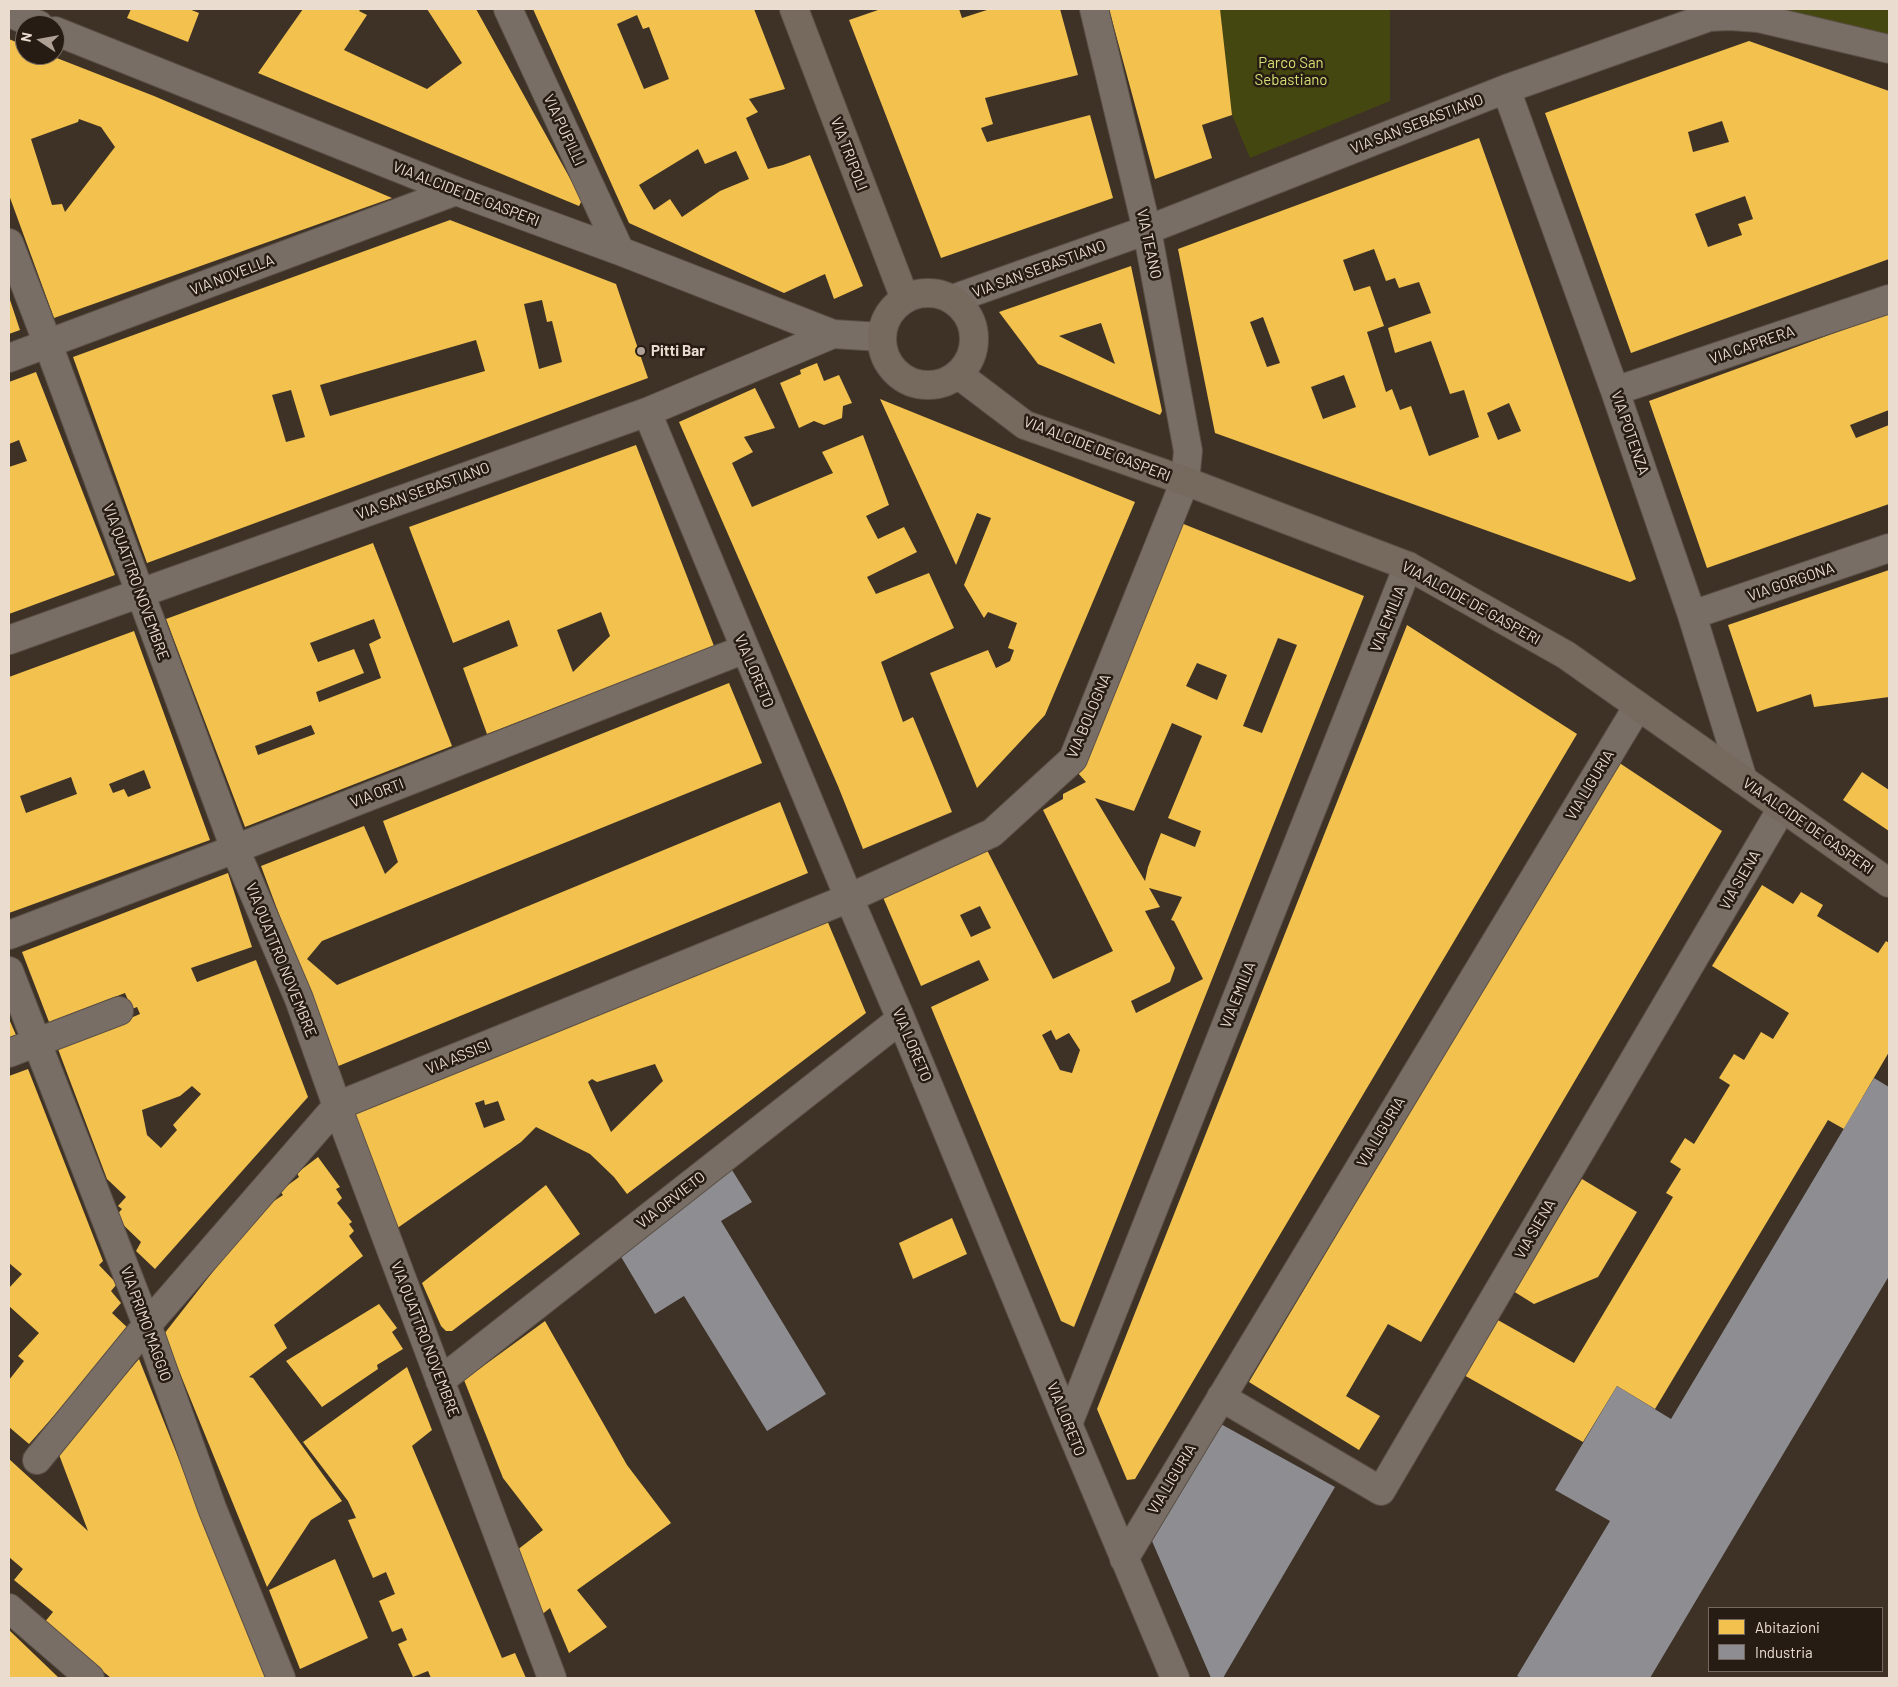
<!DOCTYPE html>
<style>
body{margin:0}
#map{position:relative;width:1898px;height:1687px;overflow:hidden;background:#3e3226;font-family:Barlow,sans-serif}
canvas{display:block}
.frame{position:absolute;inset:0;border:10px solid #ebdcd0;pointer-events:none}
.legend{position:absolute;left:1708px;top:1607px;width:175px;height:65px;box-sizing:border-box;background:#261c13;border:1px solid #75695f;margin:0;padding:6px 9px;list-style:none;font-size:15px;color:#ebdcd0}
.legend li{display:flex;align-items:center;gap:10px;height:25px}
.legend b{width:25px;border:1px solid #75695f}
.north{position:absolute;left:15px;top:15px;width:50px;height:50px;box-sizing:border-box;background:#261c13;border:1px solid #75695f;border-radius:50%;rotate:282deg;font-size:14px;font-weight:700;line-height:20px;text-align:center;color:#ebdcd0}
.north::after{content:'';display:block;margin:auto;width:18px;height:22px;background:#aea094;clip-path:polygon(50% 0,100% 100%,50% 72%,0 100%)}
</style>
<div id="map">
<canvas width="1898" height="1687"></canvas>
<div class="frame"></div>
<ul class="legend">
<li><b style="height:14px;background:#f2c14e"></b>Abitazioni</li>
<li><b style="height:14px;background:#8d8d92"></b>Industria</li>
</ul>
<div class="north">N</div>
</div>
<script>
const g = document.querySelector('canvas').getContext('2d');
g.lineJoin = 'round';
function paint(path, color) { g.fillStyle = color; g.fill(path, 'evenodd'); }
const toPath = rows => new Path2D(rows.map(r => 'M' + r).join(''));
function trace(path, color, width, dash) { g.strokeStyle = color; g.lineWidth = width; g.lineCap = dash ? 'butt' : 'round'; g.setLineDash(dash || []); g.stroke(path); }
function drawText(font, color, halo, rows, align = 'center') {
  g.font = font + ' Barlow,sans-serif'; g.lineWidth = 5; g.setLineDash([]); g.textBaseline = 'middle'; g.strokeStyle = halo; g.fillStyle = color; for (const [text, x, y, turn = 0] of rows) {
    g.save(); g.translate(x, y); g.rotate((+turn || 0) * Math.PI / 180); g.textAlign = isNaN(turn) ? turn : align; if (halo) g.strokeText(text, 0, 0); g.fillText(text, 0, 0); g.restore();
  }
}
paint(toPath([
 [1220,9,1390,9,1390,101,1250,158,1232,115],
 [1765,9,1889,9,1889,34]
]), '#454711');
paint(toPath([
 [131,9,189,9,199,13,188,42,127,18],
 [303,9,361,9,359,11,367,15,344,50,427,89,462,63,427,9,476,9,582,200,579,206,258,73],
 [533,9,754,9,785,89,749,99,758,112,746,118,768,169,783,165,810,155,863,286,834,299,825,274,784,293,629,223],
 [637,15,643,29,649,27,669,79,644,89,617,24],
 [698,149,705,164,736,151,749,179,720,191,682,217,670,199,654,210,639,185],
 [881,9,959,9,962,18,990,9,1060,9,1078,75,985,98,993,124,981,128,987,142,1090,115,1113,198,941,258,849,20],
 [1109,9,1220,9,1232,115,1202,125,1212,158,1155,179],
 [9,39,25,46,25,55,49,55,154,96,392,198,54,318,9,195],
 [79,119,101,127,115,147,65,212,62,204,52,205,31,139,78,122],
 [1749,41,1889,91,1889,259,1631,353,1545,113],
 [1722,121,1729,142,1693,152,1688,132],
 [1745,196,1753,219,1738,224,1742,235,1708,247,1695,214],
 [1479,138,1636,579,1630,582,1215,433,1178,249],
 [1374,249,1386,281,1395,278,1399,288,1419,282,1431,313,1388,328,1395,353,1431,341,1450,394,1464,390,1479,437,1429,456,1411,406,1400,410,1392,389,1386,392,1367,332,1384,326,1370,286,1354,291,1343,260],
 [1263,317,1280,363,1267,367,1250,322],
 [1344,375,1356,407,1323,419,1311,387],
 [1509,403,1521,431,1498,440,1487,413],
 [450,220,616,284,648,378,147,563,73,357],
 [542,300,547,322,552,321,562,362,539,369,524,304],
 [476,340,485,371,330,416,320,385],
 [291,390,305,437,286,442,272,395],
 [1131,266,1162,411,1160,415,1038,364,999,312],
 [1101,323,1115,364,1059,336],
 [9,297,20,330,9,334],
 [1889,313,1889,410,1850,425,1856,438,1889,425,1889,504,1707,568,1649,401],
 [817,363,824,381,839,375,852,403,843,406,842,418,824,425,814,421,799,428,780,383,801,374,800,370],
 [36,372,115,575,9,614,9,467,27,461,19,440,9,444,9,382],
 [755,388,775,428,744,437,753,452,732,463,752,507,833,473,822,452,863,435,889,505,866,516,878,539,904,527,917,552,867,577,876,594,929,573,954,628,881,662,903,722,913,717,952,812,863,849,838,786,679,422],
 [880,399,1135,502,1045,715,977,788,930,673,988,650,996,668,1010,661,1014,650,1008,648,1017,623,988,612,984,618,964,585,991,518,977,513,956,565],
 [636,445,714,646,487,734,463,668,518,646,509,620,453,643,409,527],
 [601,612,610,636,573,672,557,630],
 [1181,523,1364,596,1074,1327,1061,1321,931,1007,989,980,979,960,921,986,882,895,987,850,1053,979,1113,951,1043,810,1063,799,1063,794,1086,782,1078,773],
 [1278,638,1297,645,1262,733,1243,726],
 [1197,663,1227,675,1217,700,1186,686],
 [1172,723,1202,736,1168,818,1201,831,1195,847,1161,833,1148,867,1145,881,1095,798,1134,811],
 [1149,888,1182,897,1171,920,1174,921,1203,979,1136,1013,1131,1001,1170,982,1175,968,1145,911,1160,907],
 [980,906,991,928,971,937,960,915],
 [1051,1030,1056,1040,1069,1033,1080,1050,1072,1073,1060,1070,1042,1035],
 [373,543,452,746,245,827,166,619],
 [374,619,381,638,369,644,381,678,319,702,316,692,364,673,354,649,318,662,310,643],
 [311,725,315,734,258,755,255,746],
 [1889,570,1889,697,1814,707,1811,694,1757,712,1728,625],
 [1407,625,1577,734,1135,1479,1127,1480,1097,1409],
 [134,631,210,840,9,913,9,677],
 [144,770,151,788,128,797,124,789,113,793,109,784],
 [71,777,77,794,26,813,20,796],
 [729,683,762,763,322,941,307,959,337,985,780,802,808,873,336,1067,261,866,364,826,385,874,398,862,383,821],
 [1618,762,1722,831,1421,1342,1388,1324,1346,1396,1380,1416,1359,1450,1249,1382],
 [1862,772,1889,790,1889,831,1843,800],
 [228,873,252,947,191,968,197,982,256,960,308,1097,155,1269,136,1251,141,1242,115,1217,122,1209,118,1206,126,1197,107,1179,58,1049,140,1014,137,1007,132,1009,125,993,49,1022,22,952],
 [192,1086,201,1094,173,1125,177,1130,161,1148,147,1135,142,1110,180,1096],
 [1762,885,1793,904,1801,892,1823,905,1817,916,1878,953,1886,941,1889,943,1889,1052,1844,1129,1828,1120,1655,1409,1617,1386,1583,1442,1462,1374,1496,1319,1574,1363,1673,1197,1666,1193,1681,1169,1670,1162,1685,1138,1694,1144,1730,1085,1719,1078,1734,1054,1744,1060,1761,1032,1773,1039,1789,1013,1712,966],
 [824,913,866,1013,627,1194,614,1177,590,1154,536,1127,521,1142,396,1229,352,1112],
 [655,1064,663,1081,611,1132,588,1082,592,1079,597,1082],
 [484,1100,485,1105,498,1101,505,1120,484,1128,475,1103],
 [9,1019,16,1035,9,1038],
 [28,1069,103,1261,99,1265,117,1284,111,1291,121,1303,112,1313,130,1330,29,1444,9,1427,9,1380,24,1361,18,1356,39,1333,9,1306,9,1288,22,1274,9,1263,9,1076],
 [318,1157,340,1187,336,1189,342,1198,337,1203,352,1222,349,1224,354,1231,349,1236,363,1256,274,1325,287,1348,249,1377,253,1378,342,1501,311,1520,267,1587,164,1334,262,1209,283,1195,280,1191,299,1177,297,1173],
 [1582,1179,1637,1212,1598,1277,1534,1304,1513,1291],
 [546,1185,580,1234,452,1331,446,1331,441,1326,422,1283],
 [952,1218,967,1254,913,1279,899,1243],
 [379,1304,397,1328,392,1332,403,1349,377,1365,378,1369,322,1407,286,1361],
 [545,1321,627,1465,671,1523,577,1590,607,1627,569,1653,550,1608,540,1616,512,1554,543,1530,503,1478,464,1380],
 [139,1359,266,1678,111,1678,44,1623,53,1612,14,1580,23,1569,9,1557,9,1459,88,1531,58,1452],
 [407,1367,432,1430,412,1446,502,1658,515,1653,526,1678,431,1678,428,1671,413,1677,398,1644,407,1640,402,1628,392,1632,379,1601,395,1594,386,1572,373,1578,348,1520,356,1518,348,1501,303,1442],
 [335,1559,368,1638,300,1669,269,1590],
 [9,1630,59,1678,9,1678]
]), '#f2c14e');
paint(toPath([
 [1874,1078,1889,1087,1889,1276,1650,1678,1521,1678,1517,1676,1610,1521,1555,1490,1617,1386,1671,1419],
 [732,1170,752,1202,721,1221,826,1394,767,1431,684,1296,655,1314,620,1255],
 [1219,1423,1335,1487,1223,1678,1211,1678,1152,1541]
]), '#8d8d92');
const minor = toPath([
 [508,9,620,251],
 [9,13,39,25],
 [55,31,456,191,620,251,833,334,881,337],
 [1506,89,1615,391,1692,615,1743,780],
 [9,243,48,344,235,849,299,999,337,1106,552,1678],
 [953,299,1147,230,1506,89,1709,17,1730,16,1758,18,1889,49],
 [9,358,456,191],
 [1615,391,1889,299],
 [647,412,849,898,901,1019,1068,1424,1175,1678],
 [1692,615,1889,548],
 [9,640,647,412,833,334],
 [9,935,235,849,745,649],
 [9,971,147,1325,212,1508,281,1678],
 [9,1053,119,1011],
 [440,1381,901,1019],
 [1221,1397,1381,1491,1782,808],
 [1068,1424,1408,566],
 [37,1460,147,1325,337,1106,849,898,992,833,1073,759,1185,481,1188,451,1147,230,1094,9],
 [1124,1559,1638,706],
 [9,1608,90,1678]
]);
const major = toPath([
 [794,9,905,299],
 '882 339a46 46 0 1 1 92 0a46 46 0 1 1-92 0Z',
 [959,375,1025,425,1185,481,1408,566,1566,655,1889,883]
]);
trace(minor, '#5b5046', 30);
trace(major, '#5b5046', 30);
trace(minor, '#796e65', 28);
trace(major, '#76695d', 28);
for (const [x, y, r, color] of [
 [641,351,5,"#aea094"]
]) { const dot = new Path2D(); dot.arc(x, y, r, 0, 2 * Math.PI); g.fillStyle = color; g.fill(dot); trace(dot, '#261c13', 2); }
drawText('15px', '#d6df73', '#261c13', [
 ["Parco San",1291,63],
 ["Sebastiano",1291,80]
]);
drawText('15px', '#ebdcd0', '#261c13', [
 ["VIA SAN SEBASTIANO",1417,124,-21],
 ["VIA PUPILLI",564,130,65],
 ["VIA TRIPOLI",849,154,69],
 ["VIA ALCIDE DE GASPERI",466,194,21],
 ["VIA TEANO",1149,244,78],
 ["VIA SAN SEBASTIANO",1039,269,-20],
 ["VIA NOVELLA",232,275,-21],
 ["VIA CAPRERA",1752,345,-19],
 ["VIA POTENZA",1630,433,71],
 ["VIA ALCIDE DE GASPERI",1097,449,21],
 ["VIA SAN SEBASTIANO",423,491,-20],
 ["VIA QUATTRO NOVEMBRE",136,582,70],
 ["VIA GORGONA",1791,582,-19],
 ["VIA ALCIDE DE GASPERI",1471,603,29],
 ["VIA EMILIA",1388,619,-68],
 ["VIA LORETO",754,671,67],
 ["VIA BOLOGNA",1089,716,-67],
 ["VIA LIGURIA",1590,785,-59],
 ["VIA ORTI",377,793,-21],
 ["VIA ALCIDE DE GASPERI",1808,826,35],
 ["VIA SIENA",1740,880,-60],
 ["VIA QUATTRO NOVEMBRE",281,960,68],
 ["VIA EMILIA",1238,995,-68],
 ["VIA LORETO",912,1045,67],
 ["VIA ASSISI",458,1057,-22],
 ["VIA LIGURIA",1381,1132,-59],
 ["VIA ORVIETO",671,1200,-38],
 ["VIA SIENA",1535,1229,-60],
 ["VIA PRIMO MAGGIO",146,1324,70],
 ["VIA QUATTRO NOVEMBRE",425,1339,69],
 ["VIA LORETO",1066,1419,68],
 ["VIA LIGURIA",1172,1479,-59]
]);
drawText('bold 15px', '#ebdcd0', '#261c13', [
 ["Pitti Bar",651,351]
], 'left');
</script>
